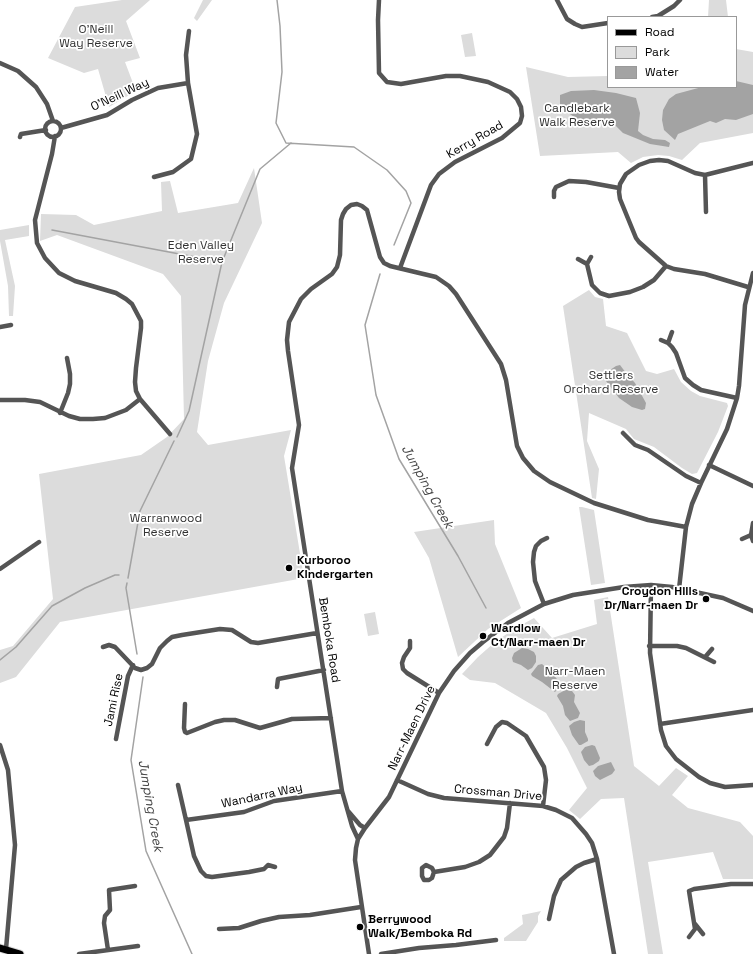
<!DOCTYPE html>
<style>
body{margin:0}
#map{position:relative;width:753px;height:954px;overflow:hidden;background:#fff;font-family:"Space Grotesk",sans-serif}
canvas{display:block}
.legend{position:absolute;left:607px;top:16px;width:130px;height:72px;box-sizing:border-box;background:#fff;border:1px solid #999;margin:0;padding:5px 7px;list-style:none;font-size:12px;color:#000}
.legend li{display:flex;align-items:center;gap:8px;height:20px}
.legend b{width:20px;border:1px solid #999}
</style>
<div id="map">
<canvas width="753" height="954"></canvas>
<ul class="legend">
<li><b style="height:5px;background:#000"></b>Road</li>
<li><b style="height:11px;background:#dcdcdc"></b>Park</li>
<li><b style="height:11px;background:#a3a3a3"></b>Water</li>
</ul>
</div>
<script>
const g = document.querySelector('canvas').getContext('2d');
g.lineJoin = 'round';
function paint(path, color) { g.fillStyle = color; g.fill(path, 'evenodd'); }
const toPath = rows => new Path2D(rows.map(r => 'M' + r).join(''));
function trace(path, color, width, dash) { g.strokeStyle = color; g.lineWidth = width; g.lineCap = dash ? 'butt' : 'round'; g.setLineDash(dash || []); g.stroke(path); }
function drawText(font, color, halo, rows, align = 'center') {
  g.font = font + ' "Space Grotesk",sans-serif'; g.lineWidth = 3.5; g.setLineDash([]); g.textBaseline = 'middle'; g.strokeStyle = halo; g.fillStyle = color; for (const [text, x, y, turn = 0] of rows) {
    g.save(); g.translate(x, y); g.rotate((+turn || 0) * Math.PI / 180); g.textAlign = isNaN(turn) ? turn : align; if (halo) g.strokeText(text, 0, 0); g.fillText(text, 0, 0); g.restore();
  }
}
paint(toPath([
 [122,0,150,0,126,21,140,58,125,62,136,91,109,107,98,69,84,73,48,58,75,7],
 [203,0,212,0,197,21,194,18],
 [709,0,726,0,728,17,708,17],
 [472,33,476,56,465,57,461,35],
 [736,49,753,52,753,133,700,143,682,160,669,156,658,155,643,157,631,163,618,152,540,156,526,67,568,77,608,76,608,87,736,87],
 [254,168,262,223,224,303,208,361,197,432,208,445,291,430,284,456,304,578,60,622,16,677,0,683,0,650,13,646,53,599,39,474,141,455,167,437,184,419,181,296,163,274,57,235,40,241,41,214,76,215,94,225,162,211,161,182,170,181,178,213,238,203],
 [29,225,29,236,5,240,15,286,13,316,9,316,8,286,0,241,0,230],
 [589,290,595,297,603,299,606,326,627,333,646,371,657,374,674,369,681,382,691,391,700,396,727,403,728,406,718,432,697,473,692,474,682,468,654,447,634,439,626,429,589,413,587,441,599,469,596,499,592,498,563,306],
 [579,507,582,507,594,510,605,583,591,585],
 [494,520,495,544,521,608,488,629,458,657,429,558,414,532],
 [608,597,634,766,659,786,676,768,688,776,672,795,688,808,740,822,753,836,753,879,723,879,713,852,648,862,663,954,648,954,624,798,601,799,580,819,569,810,587,788,567,748,546,713,495,683,470,680,462,674,478,657,495,642,514,629,534,618,552,638,597,624,594,600],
 [375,612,379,634,368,636,364,614],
 [541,911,538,916,538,922,526,941,504,941,504,938,523,924,522,915]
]), '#dcdcdc');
paint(toPath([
 [736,81,753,85,753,114,736,120,725,119,716,123,710,121,678,134,675,140,664,130,662,120,663,110,669,99,676,94,702,87,736,87],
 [594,90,616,93,636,98,640,113,638,131,643,135,653,139,665,140,670,143,669,147,650,144,623,133,613,123,603,120,594,123,577,119,560,107,560,95,571,91],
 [620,365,626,373,635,383,646,403,645,409,642,410,632,407,619,398,606,381,605,377,607,372,616,366],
 [522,648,528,649,534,652,536,656,536,662,532,668,528,670,521,665,513,662,512,658,514,653],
 [542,664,552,673,561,684,561,685,555,692,542,682,532,676,531,674,538,665],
 [567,689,572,691,575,695,574,702,580,713,578,718,570,721,565,715,563,706,557,696,558,694],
 [580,720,585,721,585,732,588,739,588,741,581,745,579,745,572,735,569,726,574,722],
 [592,745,595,746,600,758,599,761,593,765,589,766,584,760,581,752,585,747],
 [611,762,615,770,612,774,600,780,595,776,593,771,598,766]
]), '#a3a3a3');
trace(toPath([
 [277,0,280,26,282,72,276,123,286,143,354,147,387,170,406,191,411,203,394,245],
 [52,230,222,262],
 [380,274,365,325,376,395,399,459,458,556,486,608],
 [177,437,189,411,222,262,260,169,291,143],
 [128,578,140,511,174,441],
 [127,583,126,588,137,654],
 [0,660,16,647,52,606,85,588,115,575,119,575],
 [143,677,131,760,146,851,192,954]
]), '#a3a3a3', 1.5);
const primary = toPath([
 [0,948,20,954]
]);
trace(primary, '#dbdbdb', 9);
trace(toPath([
 [379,0,378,20,379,73,387,82,401,84,446,76,460,76,488,82,510,92,517,99,521,107,522,116,520,123,502,138,455,162,439,174,431,185,400,268],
 [557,0,567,19,575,24,582,27,608,23],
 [652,17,658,16,674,6,680,0],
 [0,63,18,71,36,87,47,104,53,121],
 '45 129a8 8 0 1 1 16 0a8 8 0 1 1-16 0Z',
 [61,128,107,115,132,100,158,88,188,83],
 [55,136,52,154,35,220,37,243,45,258,59,273,75,281,116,293,126,299,132,304,141,321,141,328,136,368,135,382,136,391,140,399,170,434],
 [20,137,21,134,46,130],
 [705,175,706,212],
 [154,177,173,172,191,159,197,134,188,83,186,55,189,31],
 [554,197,554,191,556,187,569,181,586,182,619,188],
 [578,259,587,264,591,257],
 [587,264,592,285,600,293,609,296,630,292,643,287,654,280,666,266],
 [748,287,705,274,674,269,666,266,639,242,636,238,620,199,619,192,620,184,626,174,639,165,650,161,659,160,668,161,695,173,705,175,753,163],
 [0,327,11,325],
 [661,340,668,343,672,347,676,353,685,378,693,385,701,390,737,398],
 [668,343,672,332],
 [0,400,25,400,40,402,69,416,80,419,93,419,105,418,126,410,140,399],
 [60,413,68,393,70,384,70,374,67,358],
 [623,433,635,445,648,450,686,476,701,483],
 [709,465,753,486],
 [751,535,753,523],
 [742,539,751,535,753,541],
 [0,569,39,542],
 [651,585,650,653,661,730,666,746,676,759,699,777,710,783,725,787,753,785],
 [679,589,686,527,692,504,701,483,727,429,737,398,739,386,745,305,753,273],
 [544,604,535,581,533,562,534,552,536,546,541,541,547,538],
 [410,641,410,648,404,657,402,663,403,669,407,673,439,693],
 [649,646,677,646,686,648,714,662],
 [103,647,109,645,115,647,135,668,141,670,147,668,152,664,160,648,167,641,172,637,182,635,220,629,232,630,251,642,258,643,317,633],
 [706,656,712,649],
 [277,687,278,679,324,670],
 [185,704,184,728,185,732,187,733,215,722,224,720,235,720,260,728,292,719,331,718],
 [660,724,753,710],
 [116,739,128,676,133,665],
 [487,744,496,727,502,722,507,723,526,736,544,767,546,780,543,806],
 [0,745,8,770,15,845,6,949],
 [397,780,428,794,444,798,543,806,556,810,572,818,586,834,592,843,597,859,614,954],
 [178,785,186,820],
 [348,811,360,825,365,828],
 [358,839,352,826,342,791,292,468,299,425,288,351,287,340,289,322,301,299,311,289,332,274,337,267,340,255,341,220,343,214,346,209,351,205,357,204,362,206,367,210,380,257,384,263,390,266,436,277,449,286,456,294,501,364,506,380,517,446,523,458,534,471,550,482,594,503,648,520,686,527],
 [275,867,268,865,264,869,249,872,212,877,206,876,201,871,194,856,186,820,244,812,274,801,342,791],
 [434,872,432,868,426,865,422,868,422,876,424,880,429,880,432,878,434,872,465,867,479,862,490,855,504,837,507,828,510,803],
 [549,919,554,896,561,880,576,867,584,863,597,859],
 [695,924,703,934],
 [219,929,239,928,261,921,279,917,310,915,361,907],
 [689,937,695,929,689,891,694,889,731,884,753,884],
 [108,950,104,923,105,916,110,910,109,890,135,886],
 [79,954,138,946],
 [369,954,355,860,356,848,358,839,365,828,389,797,439,693,454,671,470,653,483,642,508,623,544,604,573,595,624,587,651,585,672,587,723,598,753,611],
 [381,954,419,948,456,945,496,940]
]), '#555', 4.5);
trace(primary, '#000', 7);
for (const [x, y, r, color] of [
 [289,568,4,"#000"],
 [706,599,4,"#000"],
 [483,636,4,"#000"],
 [360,927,4,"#000"]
]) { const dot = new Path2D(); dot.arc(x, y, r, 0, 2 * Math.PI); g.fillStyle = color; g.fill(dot); trace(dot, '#fff', 1.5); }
drawText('12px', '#333', '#fff', [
 ["O'Neill",96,30],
 ["Way Reserve",96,44],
 ["Candlebark",577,109],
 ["Walk Reserve",577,123],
 ["Eden Valley",201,246],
 ["Reserve",201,260],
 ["Settlers",611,376],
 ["Orchard Reserve",611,390],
 ["Warranwood",166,519],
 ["Reserve",166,533],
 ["Narr-Maen",575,672],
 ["Reserve",575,686]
]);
drawText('12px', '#000', '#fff', [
 ["O'Neill Way",120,95,-25],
 ["Kerry Road",475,140,-30],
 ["Bemboka Road",329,640,81],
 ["Jami Rise",114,700,-78],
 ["Narr-Maen Drive",412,728,-64],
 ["Crossman Drive",498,793,5],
 ["Wandarra Way",262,796,-12]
]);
drawText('bold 12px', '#000', '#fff', [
 ["Kurboroo",297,561],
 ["Kindergarten",297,575],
 ["Croydon Hills",698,592,"right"],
 ["Dr/Narr-maen Dr",698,606,"right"],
 ["Wardlow",491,629],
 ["Ct/Narr-maen Dr",491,643],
 ["Berrywood",368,920],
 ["Walk/Bemboka Rd",368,934]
], 'left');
drawText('italic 13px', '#444', '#fff', [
 ["Jumping Creek",427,487,61],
 ["Jumping Creek",150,806,80]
]);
</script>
